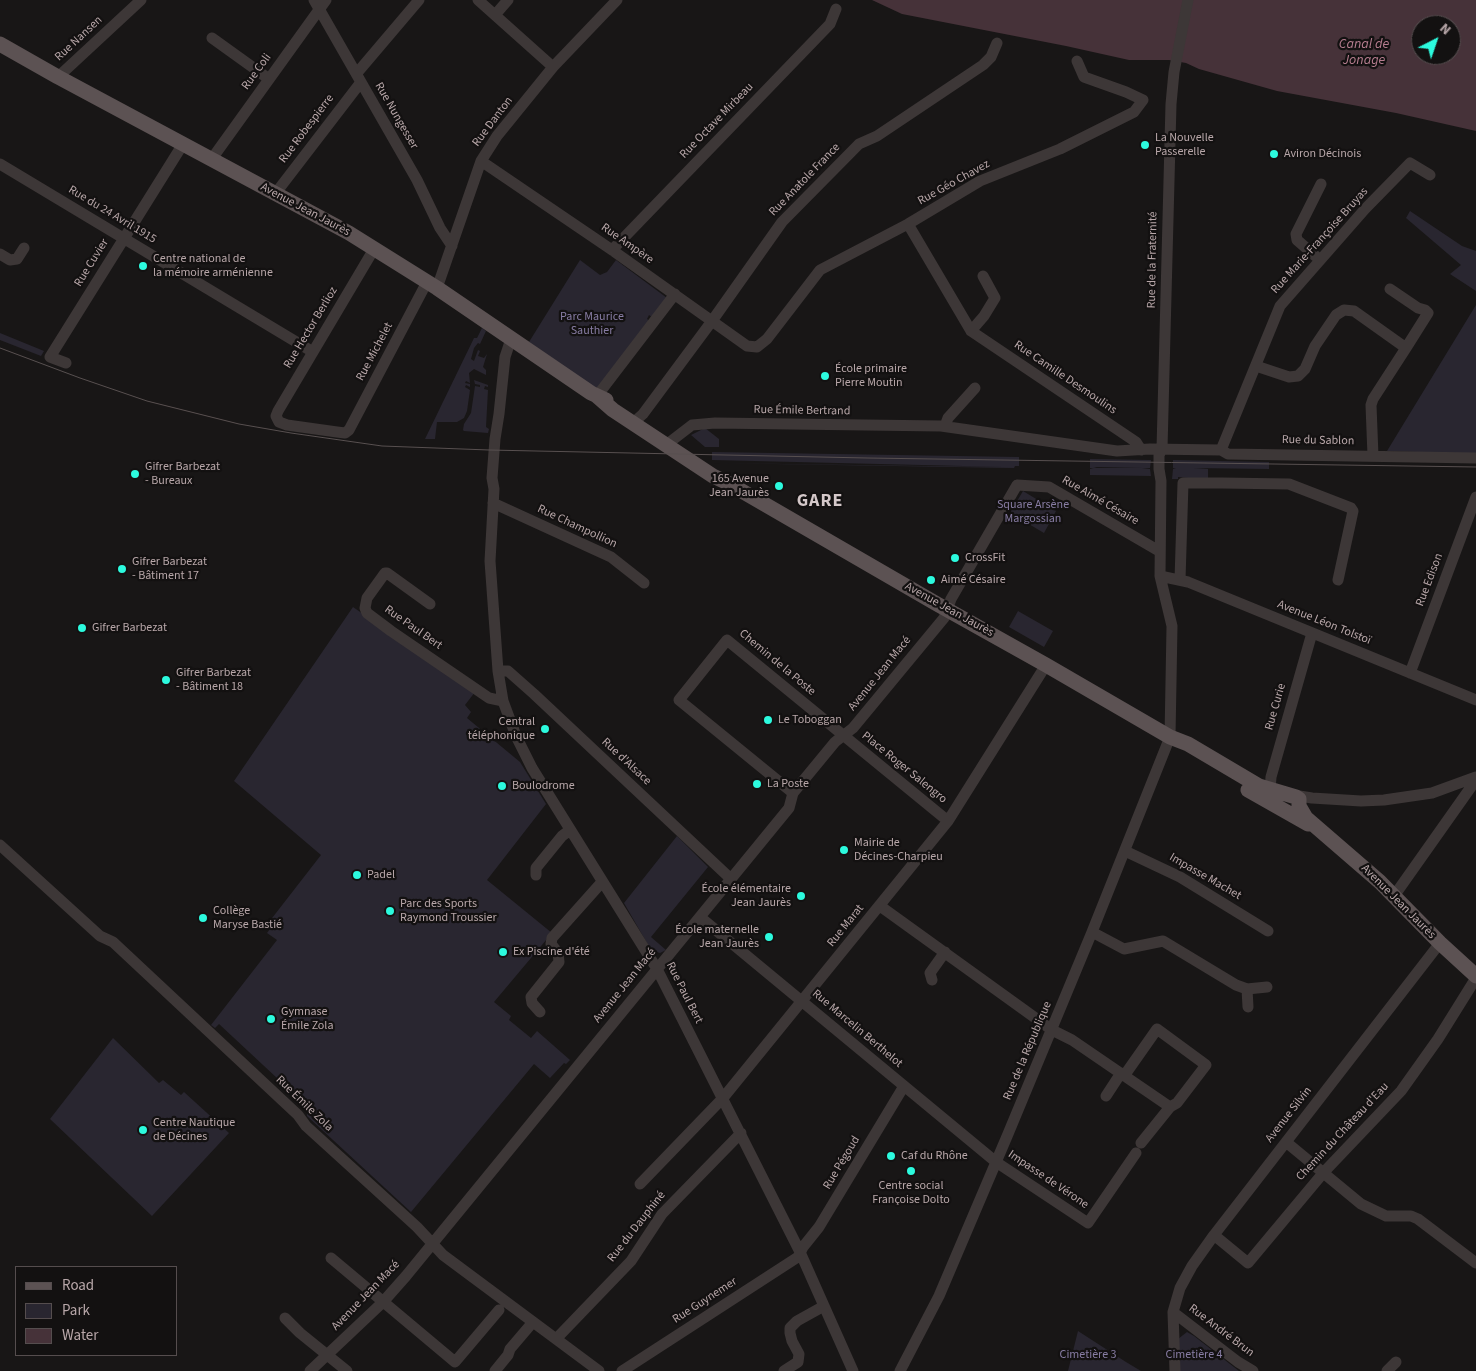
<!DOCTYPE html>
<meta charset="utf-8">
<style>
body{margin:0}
#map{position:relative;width:1476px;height:1371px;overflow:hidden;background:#181616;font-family:"Source Sans 3",sans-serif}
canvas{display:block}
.legend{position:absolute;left:15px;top:1266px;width:162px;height:90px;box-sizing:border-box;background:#131111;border:1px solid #554d4e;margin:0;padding:6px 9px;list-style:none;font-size:15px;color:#b8a7a9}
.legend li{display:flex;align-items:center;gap:10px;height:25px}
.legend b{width:25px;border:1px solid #554d4e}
.north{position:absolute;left:1411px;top:15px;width:50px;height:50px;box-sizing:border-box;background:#131111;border:1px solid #554d4e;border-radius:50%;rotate:41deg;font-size:14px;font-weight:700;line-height:20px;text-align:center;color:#b8a7a9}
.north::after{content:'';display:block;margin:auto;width:18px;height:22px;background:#2cfade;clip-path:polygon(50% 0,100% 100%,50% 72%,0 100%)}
</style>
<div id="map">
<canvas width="1476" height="1371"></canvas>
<ul class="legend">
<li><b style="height:6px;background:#5c5253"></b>Road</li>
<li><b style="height:14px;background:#292630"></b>Park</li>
<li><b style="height:14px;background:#463239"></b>Water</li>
</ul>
<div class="north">N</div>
</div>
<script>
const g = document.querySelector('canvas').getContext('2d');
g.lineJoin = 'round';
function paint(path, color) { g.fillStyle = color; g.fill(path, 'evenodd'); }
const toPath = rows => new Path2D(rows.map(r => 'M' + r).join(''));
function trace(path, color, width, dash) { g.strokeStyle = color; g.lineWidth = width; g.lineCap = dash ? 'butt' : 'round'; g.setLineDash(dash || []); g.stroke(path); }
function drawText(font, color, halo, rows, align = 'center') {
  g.font = font + ' "Source Sans 3",sans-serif'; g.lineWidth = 4.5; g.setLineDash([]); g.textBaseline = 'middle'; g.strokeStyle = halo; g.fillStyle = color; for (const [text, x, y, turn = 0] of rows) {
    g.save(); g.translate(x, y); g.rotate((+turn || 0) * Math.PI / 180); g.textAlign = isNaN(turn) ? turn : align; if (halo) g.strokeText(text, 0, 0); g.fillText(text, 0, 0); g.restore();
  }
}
paint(toPath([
 [1410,211,1462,246,1476,251,1476,291,1450,274,1461,265,1406,218],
 [580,260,600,275,607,272,616,260,667,298,653,318,649,315,647,319,650,321,598,387,595,388,529,342],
 [1476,305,1476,454,1387,451],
 [482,328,486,331,480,344,478,343,474,348,471,359,474,361,478,350,480,351,478,356,484,358,487,354,483,367,486,370,486,375,474,369,469,373,470,383,466,381,465,383,470,384,470,387,466,385,465,387,470,390,467,411,464,418,457,422,437,422,435,439,425,439,474,338,477,338],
 [0,333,44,351,41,356,0,340],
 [474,380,488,385,488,387,485,386,484,389,488,390,486,427,489,429,488,433,464,431,463,430,464,424,471,413,475,386,480,387,480,385,475,384],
 [705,428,719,439,719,447,705,447,691,435],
 [712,452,1019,457,1019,466,1015,466,1014,468,713,463,1005,467,712,460],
 [1090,459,1151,460,1150,468,1090,468],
 [1173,460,1269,462,1269,469,1194,468,1208,469,1208,480,1178,477,1178,479,1172,479,1173,469,1176,469,1173,468],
 [1097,467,1142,468,1150,469,1151,476,1090,475,1090,469],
 [1023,491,1056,511,1044,533,1010,513],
 [353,607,475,692,465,705,471,712,467,718,520,762,546,804,487,880,552,933,494,1002,511,1016,509,1020,531,1038,537,1031,570,1060,566,1064,564,1063,550,1078,534,1064,411,1212,307,1116,307,1106,219,1024,215,1028,211,1025,277,940,267,933,273,925,269,922,321,855,234,781],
 [1018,611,1053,631,1044,647,1009,627],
 [677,836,708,867,651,937,666,950,660,953,651,950,624,903],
 [113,1038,159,1083,163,1080,181,1095,184,1092,229,1133,152,1216,50,1119],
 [1078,1331,1126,1362,1141,1371,1068,1371],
 [1187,1332,1194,1336,1239,1371,1179,1371,1178,1339]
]), '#292630');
paint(toPath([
 [872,0,1476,0,1476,131,1396,113,1277,91,1199,69,1186,63,1169,60,1129,60,1066,46,902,14],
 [1421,25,1451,25,1451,55,1421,55]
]), '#463239');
trace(toPath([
 [314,0,417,180,440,228,452,246],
 [478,0,553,67],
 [495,15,508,0],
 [212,38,269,79],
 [357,73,419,0],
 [58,77,141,0],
 [211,160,326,0],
 [481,161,612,250,747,346,757,347,767,339,820,270,908,224,980,181,1060,149,1134,112,1143,100,1126,92,1084,77,1077,61],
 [0,164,313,352],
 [275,194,361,82],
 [908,224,971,331,1136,442,1141,450],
 [374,249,278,411,276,416,279,422,287,425,337,432,345,433,349,430,427,282],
 [612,250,830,24,836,9],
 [0,254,10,260,17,259,24,248],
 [1320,260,1297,240,1296,234,1321,184],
 [437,288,481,161,497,136,553,67,617,0],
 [1390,289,1418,308,1425,310,1428,313,1406,348],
 [971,331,984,316,995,298,983,276],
 [511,339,505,357,499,414,495,439,492,478,494,489,490,561,498,671,503,701,516,736,532,768,657,969,800,1252,853,1371],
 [66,363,50,357,183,144],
 [1256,366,1289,377,1298,376,1305,369,1315,346,1336,315,1344,310,1354,311,1406,348,1373,399,1371,405,1373,456],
 [597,396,675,294],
 [633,423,643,414,712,321,782,222,859,144,877,136,983,65,991,57,997,43],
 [945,426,948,418,975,388],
 [666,445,692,425,715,423,941,426,1117,451,1150,449,1221,450,1228,454,1476,458],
 [1221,450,1280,306,1365,209,1410,163,1430,175],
 [493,503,611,557,644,583],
 [1160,576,1188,582,1476,700],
 [1180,580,1183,483,1222,483,1289,484,1351,508,1353,511,1338,580],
 [430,604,387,573,385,573,367,598,365,608,367,613,391,631,489,698,503,701],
 [498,671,508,671,534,694,731,879],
 [1410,673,1476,497],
 [1270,790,1271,777,1312,633],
 [793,793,679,700,727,640,948,821],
 [1293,795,1312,798,1361,801,1384,800,1432,793,1476,777],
 [0,845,100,936,113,942,298,1115,306,1126,417,1227,443,1255,599,1371],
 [1125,851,1180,877,1268,931],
 [536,875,536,868,562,836,570,830],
 [1394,896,1476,780],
 [880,906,1052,1030,1072,1040,1170,1107,1177,1103,1206,1065,1157,1029,1124,1076],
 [700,917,996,1162,1088,1223,1136,1153],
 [1092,932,1124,949,1163,941,1236,985,1247,989,1267,987],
 [932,980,930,973,945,952],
 [1247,989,1248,1007],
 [540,1012,532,1003,531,997,559,962,558,953,551,944,552,938,602,882],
 [1106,1096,1121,1073],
 [1286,1142,1361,1204,1386,1216,1411,1216,1418,1219,1476,1263],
 [1141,1143,1170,1107],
 [640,1184,723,1098,948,821,1046,665],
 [1214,1235,1248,1263,1324,1172,1401,1091,1438,1039,1476,978],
 [331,1258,455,1362,499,1310],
 [1173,1312,1238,1362,1253,1371],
 [285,1318,300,1333,347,1371],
 [556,1339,631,1261,662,1214,741,1133],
 [310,1371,383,1302,406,1276,789,808,793,793,835,742,853,728,944,618,951,599,1017,485,1049,487,1159,551],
 [495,1371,508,1355,510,1349,533,1322],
 [622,1371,798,1257,803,1247,819,1227,904,1086],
 [784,1371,798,1362,799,1354,792,1341,790,1333,790,1328,797,1321,824,1306],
 [900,1371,939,1296,1008,1134,1092,932,1170,737,1172,626,1160,576,1161,481,1159,469,1159,455,1162,449,1171,104,1174,72,1188,0],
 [1175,1371,1173,1312,1180,1288,1192,1266,1214,1235,1440,943],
 [1387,1371,1396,1362]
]), '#3d3737', 11);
trace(toPath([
 [0,44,58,77,349,233,437,288,591,393,606,400],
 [597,396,613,410,713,476,728,483,937,604,1046,665,1170,737,1188,744,1259,786,1296,797,1299,799,1299,806,1306,818,1380,882,1440,943,1476,976],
 [1248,790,1308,824]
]), '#5c5253', 15);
trace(toPath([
 [0,348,80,378,147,401,239,424,291,433,382,446,489,450,867,458,1476,467]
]), '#585050', 1);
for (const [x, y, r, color] of [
 [1145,145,5,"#2cfade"],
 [1274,154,5,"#2cfade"],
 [143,266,5,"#2cfade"],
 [825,376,5,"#2cfade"],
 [135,474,5,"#2cfade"],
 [779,486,5,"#2cfade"],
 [955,558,5,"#2cfade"],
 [122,569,5,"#2cfade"],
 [931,580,5,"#2cfade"],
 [82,628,5,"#2cfade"],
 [166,680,5,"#2cfade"],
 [768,720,5,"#2cfade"],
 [545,729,5,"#2cfade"],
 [757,784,5,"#2cfade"],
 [502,786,5,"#2cfade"],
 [844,850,5,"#2cfade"],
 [357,875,5,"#2cfade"],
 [801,896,5,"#2cfade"],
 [390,911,5,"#2cfade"],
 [203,918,5,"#2cfade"],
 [769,937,5,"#2cfade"],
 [503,952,5,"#2cfade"],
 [271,1019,5,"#2cfade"],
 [143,1130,5,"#2cfade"],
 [891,1156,5,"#2cfade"],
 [911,1171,5,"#2cfade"]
]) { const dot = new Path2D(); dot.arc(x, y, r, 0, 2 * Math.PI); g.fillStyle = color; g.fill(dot); trace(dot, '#131111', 2); }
drawText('12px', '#b8a7a9', '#131111', [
 ["Rue Nansen",79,39,-43],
 ["Rue Coli",257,72,-54],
 ["Rue Nungesser",396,116,60],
 ["Rue Octave Mirbeau",717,121,-46],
 ["Rue Danton",493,122,-53],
 ["Rue Robespierre",307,129,-53],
 ["Rue Anatole France",805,180,-46],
 ["Rue Géo Chavez",954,183,-29],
 ["Avenue Jean Jaurès",305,210,28],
 ["Rue du 24 Avril 1915",112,215,31],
 ["Rue Marie-Françoise Bruyas",1320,241,-48],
 ["Rue Ampère",627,244,35],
 ["Rue de la Fraternité",1153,260,-89],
 ["Rue Cuvier",92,263,-58],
 ["Rue Hector Berlioz",311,328,-59],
 ["Rue Michelet",375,352,-62],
 ["Rue Camille Desmoulins",1065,378,34],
 ["Rue Émile Bertrand",802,411,1],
 ["Rue du Sablon",1318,441,1],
 ["Rue Aimé Césaire",1100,501,30],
 ["Rue Champollion",577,527,25],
 ["Rue Edison",1430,580,-69],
 ["Avenue Jean Jaurès",949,610,29],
 ["Avenue Léon Tolstoï",1324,623,22],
 ["Rue Paul Bert",413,628,35],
 ["Chemin de la Poste",777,663,40],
 ["Avenue Jean Macé",880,674,-51],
 ["Rue Curie",1276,707,-74],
 ["Rue d'Alsace",626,762,43],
 ["Place Roger Salengro",904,768,39],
 ["Impasse Machet",1205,877,30],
 ["Avenue Jean Jaurès",1398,902,45],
 ["Rue Marat",846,926,-51],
 ["Avenue Jean Macé",625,986,-51],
 ["Rue Paul Bert",684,993,63],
 ["Rue Marcelin Berthelot",857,1029,40],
 ["Rue de la République",1028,1051,-67],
 ["Rue Émile Zola",304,1104,44],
 ["Avenue Silvin",1289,1115,-52],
 ["Chemin du Château d'Eau",1343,1132,-47],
 ["Rue Pégoud",842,1163,-59],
 ["Impasse de Vérone",1048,1180,34],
 ["Rue du Dauphiné",637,1227,-52],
 ["Avenue Jean Macé",366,1296,-46],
 ["Rue Guynemer",705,1301,-33],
 ["Rue André Brun",1221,1331,37]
]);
drawText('12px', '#b8a7a9', '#131111', [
 ["La Nouvelle",1155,138],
 ["Passerelle",1155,152],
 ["Aviron Décinois",1284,154],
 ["Centre national de",153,259],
 ["la mémoire arménienne",153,273],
 ["École primaire",835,369],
 ["Pierre Moutin",835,383],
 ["Gifrer Barbezat",145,467],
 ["- Bureaux",145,481],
 ["165 Avenue",769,479,"right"],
 ["Jean Jaurès",769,493,"right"],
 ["CrossFit",965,558],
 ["Gifrer Barbezat",132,562],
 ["- Bâtiment 17",132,576],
 ["Aimé Césaire",941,580],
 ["Gifrer Barbezat",92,628],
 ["Gifrer Barbezat",176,673],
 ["- Bâtiment 18",176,687],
 ["Le Toboggan",778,720],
 ["Central",535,722,"right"],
 ["téléphonique",535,736,"right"],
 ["La Poste",767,784],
 ["Boulodrome",512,786],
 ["Mairie de",854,843],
 ["Décines-Charpieu",854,857],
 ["Padel",367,875],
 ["École élémentaire",791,889,"right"],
 ["Jean Jaurès",791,903,"right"],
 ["Parc des Sports",400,904],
 ["Raymond Troussier",400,918],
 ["Collège",213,911],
 ["Maryse Bastié",213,925],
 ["École maternelle",759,930,"right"],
 ["Jean Jaurès",759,944,"right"],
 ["Ex Piscine d'été",513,952],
 ["Gymnase",281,1012],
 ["Émile Zola",281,1026],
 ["Centre Nautique",153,1123],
 ["de Décines",153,1137],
 ["Caf du Rhône",901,1156],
 ["Centre social",911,1186,"center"],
 ["Françoise Dolto",911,1200,"center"]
], 'left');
drawText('12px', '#887da4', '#131111', [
 ["Parc Maurice",592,317],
 ["Sauthier",592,331],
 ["Square Arsène",1033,505],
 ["Margossian",1033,519],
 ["Cimetière 3",1088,1355],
 ["Cimetière 4",1194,1355]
]);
drawText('italic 14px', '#b57d8f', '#131111', [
 ["Canal de",1364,45],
 ["Jonage",1364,61]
]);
g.letterSpacing = '1px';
drawText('bold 18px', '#d4c8c9', '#131111', [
 ["GARE",820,502]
]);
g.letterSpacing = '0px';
</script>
